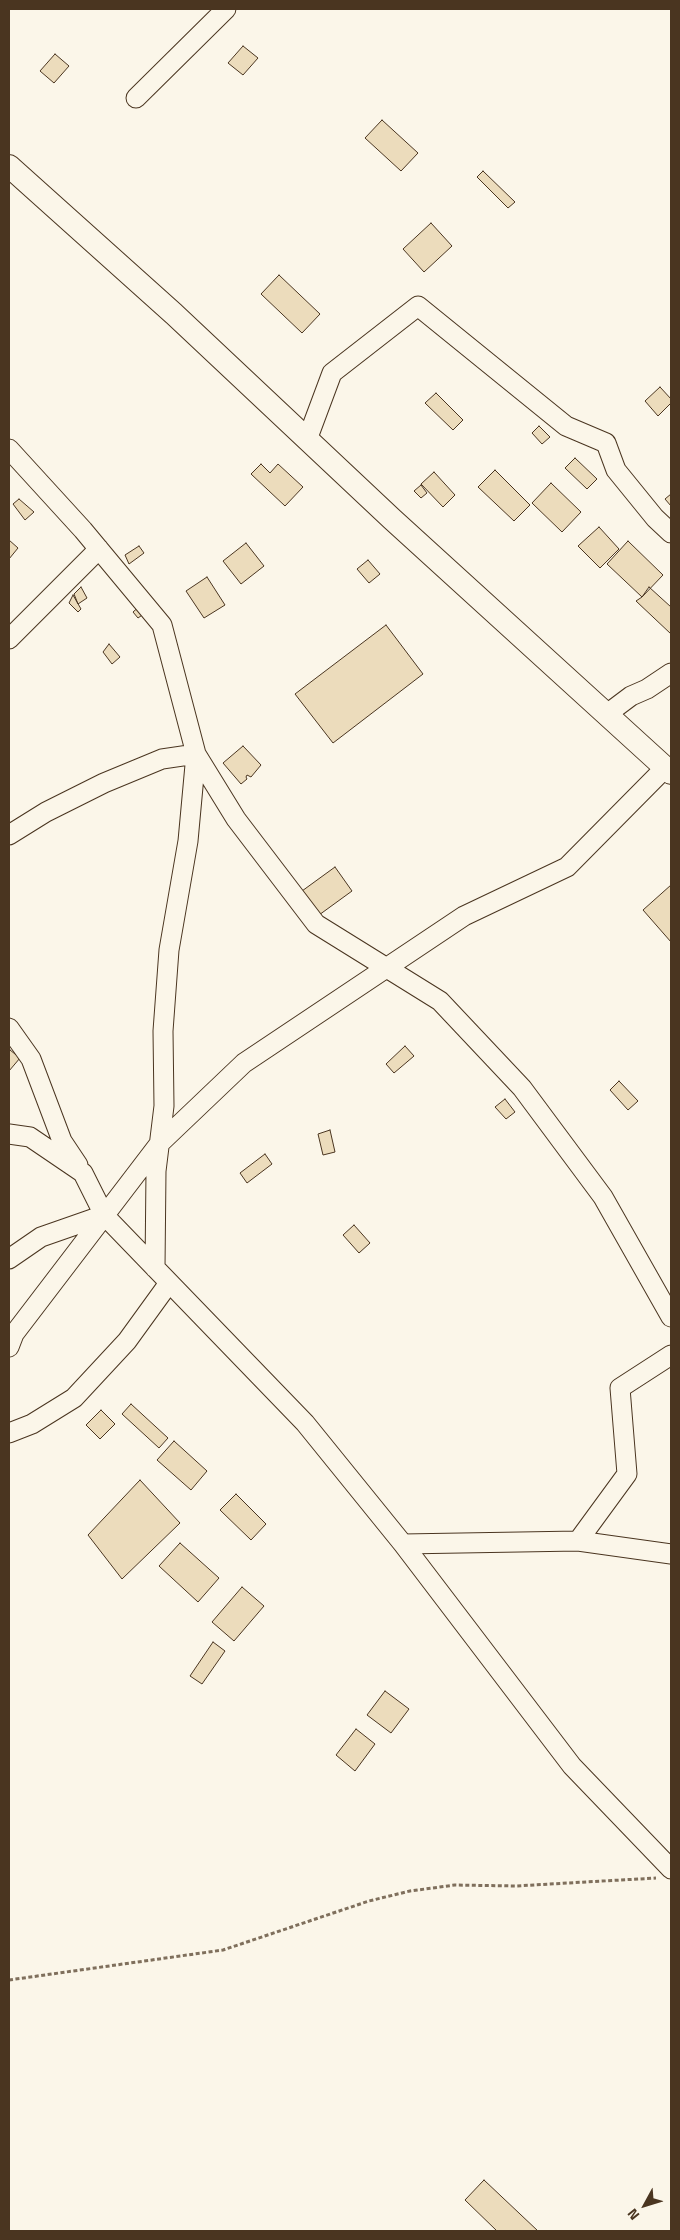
<!DOCTYPE html>
<style>
body{margin:0}
#map{position:relative;width:680px;height:2240px;overflow:hidden;background:#fbf6e9;font-family:"Titillium Web",sans-serif}
canvas{display:block}
.frame{position:absolute;inset:0;border:10px solid #4a3520;pointer-events:none}
.north{position:absolute;left:620px;top:2180px;width:50px;height:50px;-webkit-text-stroke:4px #fbf6e9;paint-order:stroke;rotate:231deg;font-size:14px;font-weight:700;line-height:20px;text-align:center;color:#4a3520}
.north::after{content:'';display:block;margin:auto;width:18px;height:22px;background:#4a3520;clip-path:polygon(50% 0,100% 100%,50% 72%,0 100%)}
</style>
<div id="map">
<canvas width="680" height="2240"></canvas>
<div class="frame"></div>
<div class="north">N</div>
</div>
<script>
const g = document.querySelector('canvas').getContext('2d');
g.lineJoin = 'round';
function paint(path, color) { g.fillStyle = color; g.fill(path, 'evenodd'); }
const toPath = rows => new Path2D(rows.map(r => 'M' + r).join(''));
function trace(path, color, width, dash) { g.strokeStyle = color; g.lineWidth = width; g.lineCap = dash ? 'butt' : 'round'; g.setLineDash(dash || []); g.stroke(path); }
const building = toPath([
 [243,46,258,58,243,75,228,63,243,46],
 [55,54,69,66,54,83,40,71,55,54],
 [382,120,418,153,401,171,365,138,382,120],
 [483,171,515,202,508,208,477,177,483,171],
 [431,223,452,246,424,272,403,249,431,223],
 [279,275,320,314,302,333,261,294,279,275],
 [660,387,671,399,671,403,658,416,645,401,660,387],
 [436,393,463,420,453,430,425,403,436,393],
 [539,426,550,437,542,444,532,433,539,426],
 [575,458,597,479,587,489,565,468,575,458],
 [261,464,270,473,278,464,303,487,285,506,251,474,261,464],
 [495,470,530,505,514,521,478,487,495,470],
 [434,472,455,495,443,507,421,484,434,472],
 [551,483,581,512,562,532,532,503,551,483],
 [421,485,427,493,421,498,414,491,421,485],
 [671,494,671,506,665,499,671,494],
 [19,499,34,512,25,520,13,504,19,499],
 [599,527,619,549,600,568,578,546,599,527],
 [9,540,18,548,9,559,9,540],
 [628,541,663,575,642,597,607,564,628,541],
 [246,543,264,566,241,584,223,561,246,543],
 [139,546,144,553,129,564,125,555,139,546],
 [368,560,380,574,369,583,357,569,368,560],
 [207,577,225,605,204,618,186,591,207,577],
 [81,587,87,598,78,604,74,594,81,587],
 [649,587,671,607,671,634,636,601,642,597,649,587],
 [73,595,81,609,78,612,69,603,73,595],
 [141,605,145,613,138,618,133,612,141,605],
 [386,625,423,674,333,743,295,694,386,625],
 [109,644,120,657,112,664,103,652,109,644],
 [243,746,261,765,251,777,247,775,246,777,247,779,241,784,223,763,243,746],
 [335,867,352,891,319,915,302,891,335,867],
 [671,885,671,942,643,910,671,885],
 [405,1046,414,1056,394,1073,386,1064,405,1046],
 [10,1050,20,1058,9,1071,9,1052,10,1050],
 [619,1081,638,1101,628,1110,610,1090,619,1081],
 [505,1099,515,1112,506,1119,495,1107,505,1099],
 [330,1130,335,1152,323,1155,318,1134,330,1130],
 [265,1154,272,1164,247,1183,240,1173,265,1154],
 [354,1225,370,1243,359,1253,343,1235,354,1225],
 [131,1404,168,1438,159,1448,122,1414,131,1404],
 [101,1410,115,1424,100,1439,86,1425,101,1410],
 [174,1441,207,1471,191,1490,157,1460,174,1441],
 [140,1480,180,1523,122,1579,88,1535,140,1480],
 [236,1494,266,1524,251,1540,220,1510,236,1494],
 [180,1543,219,1578,198,1602,159,1566,180,1543],
 [242,1587,264,1606,234,1641,212,1622,242,1587],
 [213,1642,225,1651,202,1684,190,1676,213,1642],
 [385,1691,409,1709,391,1733,367,1715,385,1691],
 [356,1729,375,1744,355,1771,336,1755,356,1729],
 [484,2180,538,2231,497,2231,465,2200,484,2180]
]);
paint(building, '#ecdcbc');
trace(building, '#4a3520', 1);
const minor = toPath([
 [136,98,226,9],
 [307,440,332,373,418,306,566,426,606,443,616,470,655,518,671,533],
 [9,449,83,530,162,625,196,754,236,819,316,924,440,1001,522,1088,603,1197,671,1317],
 [9,639,99,549],
 [607,714,631,696,647,689,671,673],
 [9,835,46,812,104,783,162,759,196,754,188,841,169,950,163,1031,164,1106,156,1171,155,1268],
 [9,1028,31,1059,62,1141,78,1165],
 [9,1134,30,1137,83,1173,104,1215,305,1423,403,1544,572,1766,671,1869],
 [9,1259,41,1237,104,1215],
 [9,1347,14,1334,159,1144,244,1063,464,916,567,867,665,768],
 [9,1433,32,1424,74,1398,127,1341,169,1283],
 [578,1541,627,1474,620,1388,671,1355],
 [403,1544,578,1541,671,1554]
]);
const major = toPath([
 [9,166,174,314,392,519,671,773]
]);
trace(minor, '#4a3520', 21);
trace(major, '#4a3520', 24);
trace(toPath([
 [9,1980,223,1950,369,1901,410,1891,455,1885,516,1886,656,1878]
]), '#7f6f5c', 3, [4, 2.5]);
trace(minor, '#fbf6e9', 19);
trace(major, '#fbf6e9', 22);
</script>
